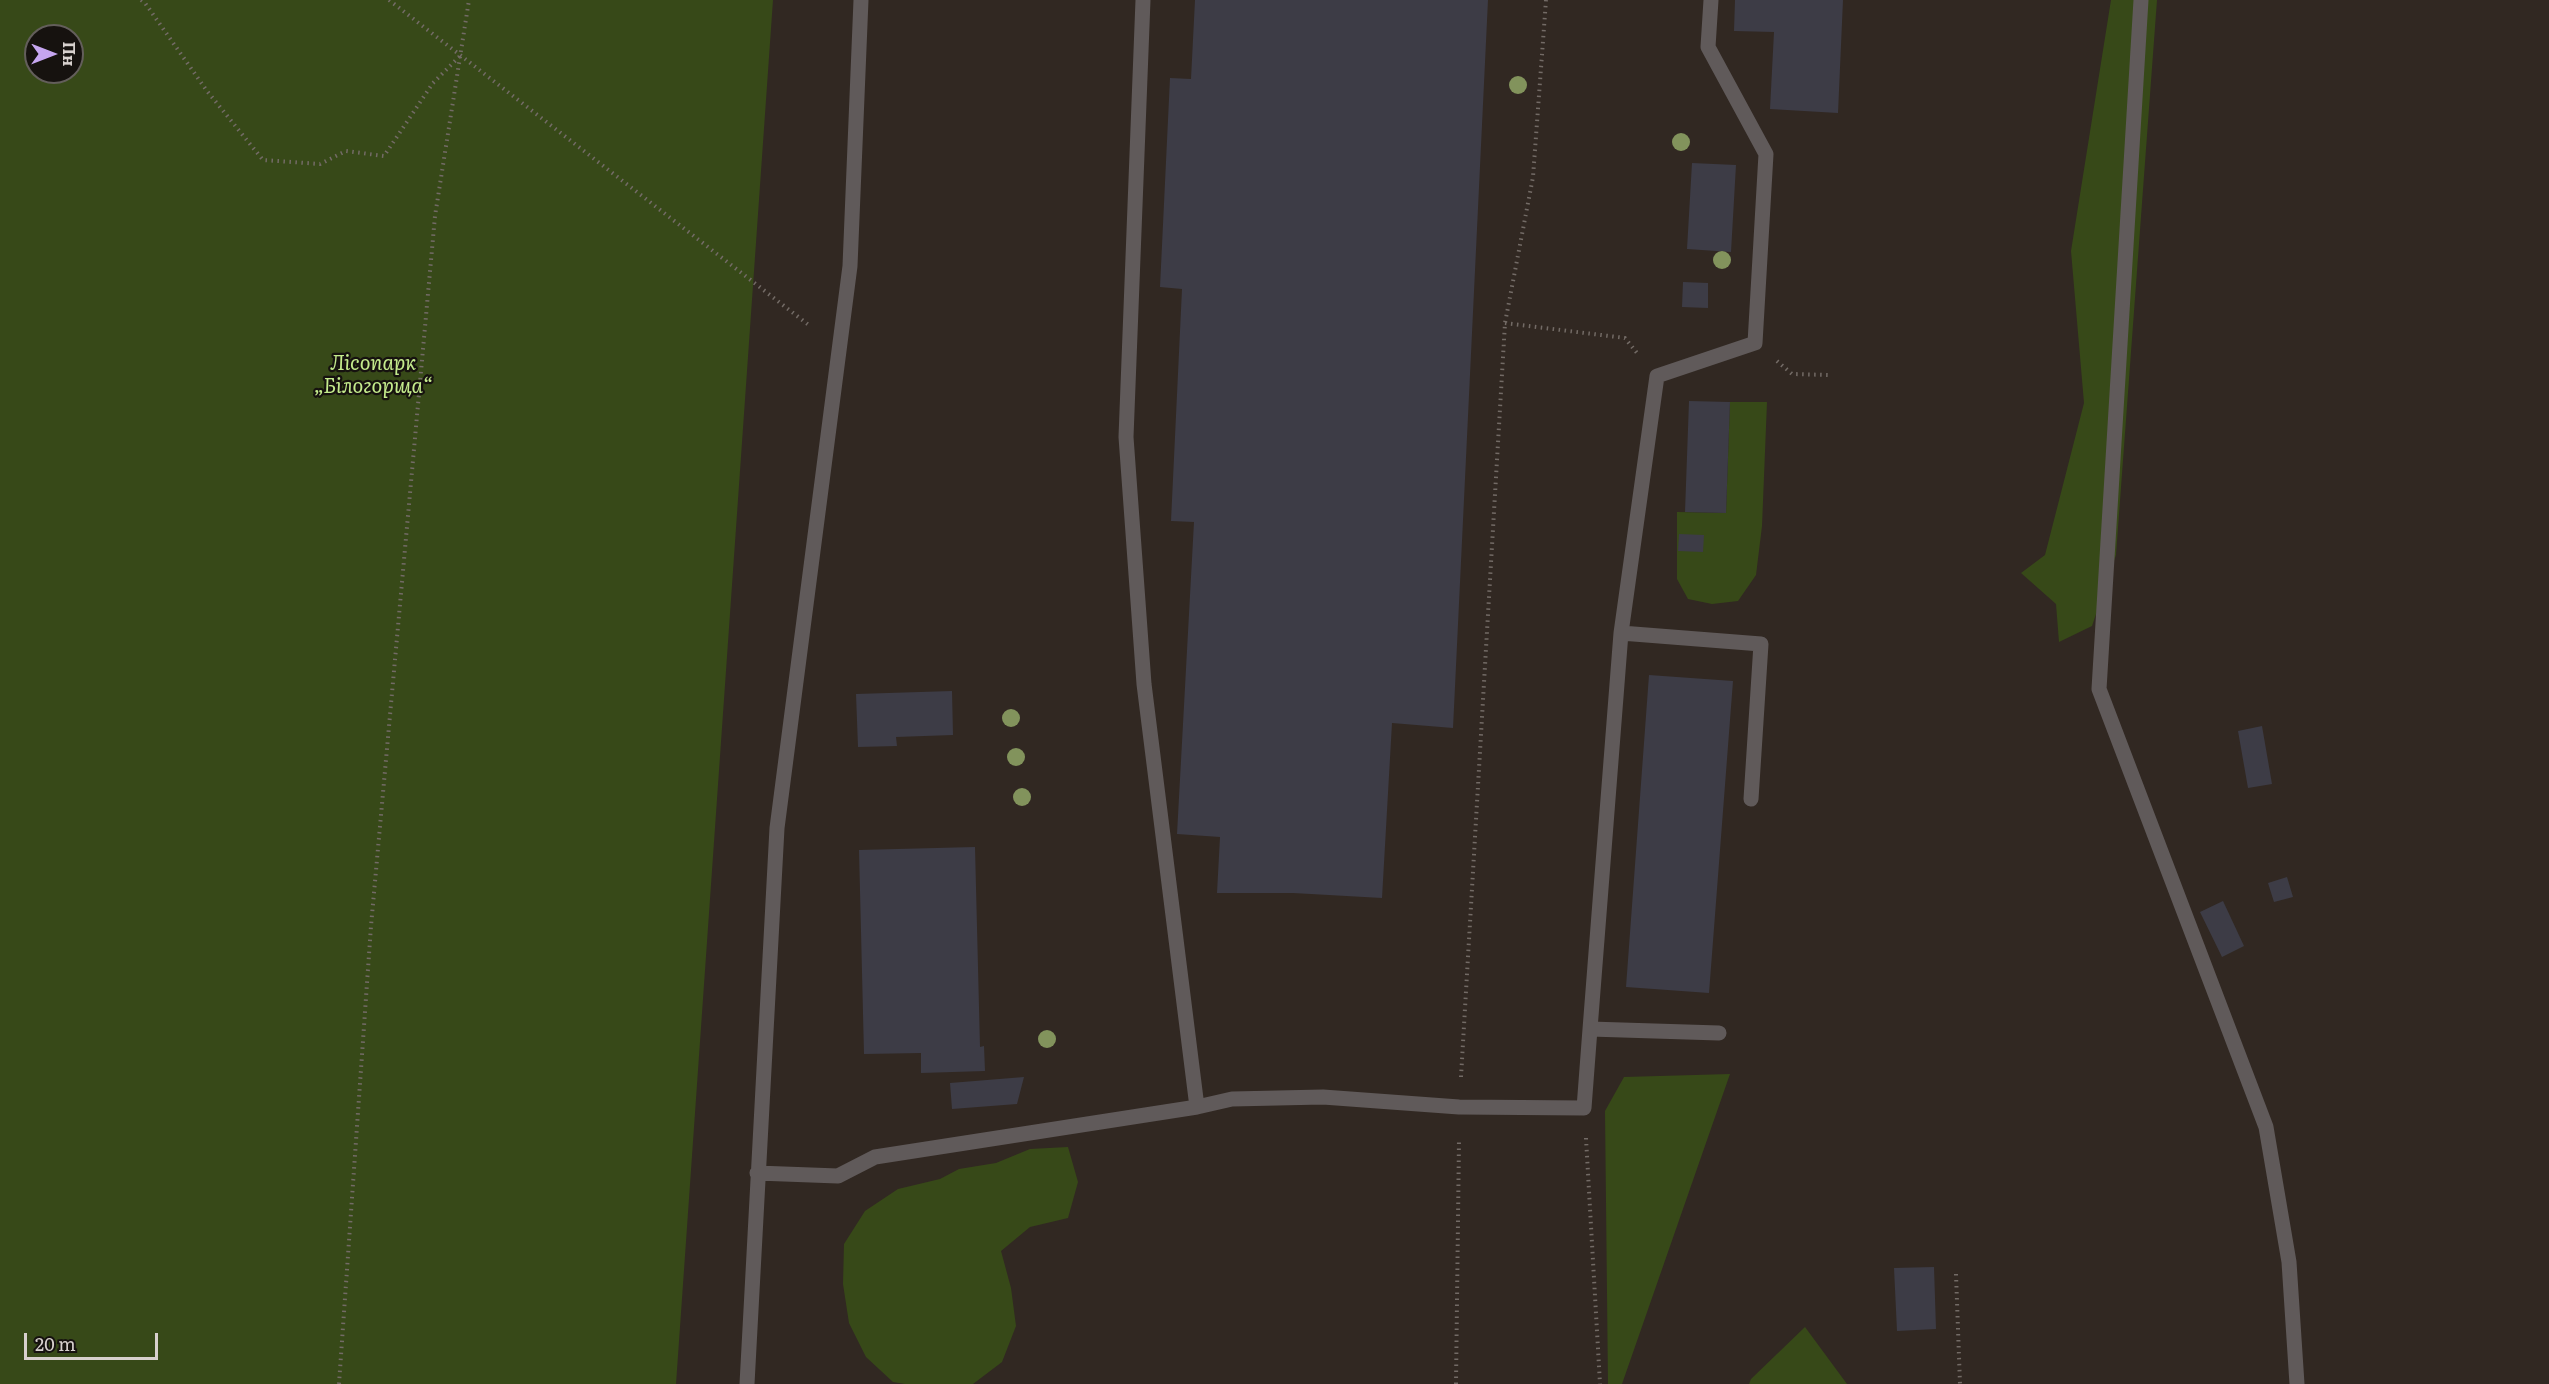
<!DOCTYPE html>
<meta charset="utf-8">
<style>
body{margin:0}
#map{position:relative;width:2549px;height:1384px;overflow:hidden;background:#312822;font-family:Literata,serif}
canvas{display:block}
.north{position:absolute;left:24px;top:24px;width:60px;height:60px;box-sizing:border-box;background:#16120f;border:2px solid #635e5b;border-radius:50%;rotate:90deg;font-size:16px;font-weight:700;line-height:24px;text-align:center;color:#d7d0cd}
.north::after{content:'';display:block;margin:auto;width:21px;height:27px;background:#c6a6f0;clip-path:polygon(50% 0,100% 100%,50% 72%,0 100%)}
.scale{position:absolute;left:24px;top:1333px;width:134px;height:27px;box-sizing:border-box;border:3px solid #d7d0cd;border-top:0;padding-left:8px;font-size:18px;line-height:21px;white-space:nowrap;color:#d7d0cd;-webkit-text-stroke:4px #16120f;paint-order:stroke}
</style>
<div id="map">
<canvas width="2549" height="1384"></canvas>
<div class="north">Пн</div>
<div class="scale">20 m</div>
</div>
<script>
const g = document.querySelector('canvas').getContext('2d');
g.lineJoin = 'round';
function paint(path, color) { g.fillStyle = color; g.fill(path, 'evenodd'); }
const toPath = rows => new Path2D(rows.map(r => 'M' + r).join(''));
function trace(path, color, width, dash) { g.strokeStyle = color; g.lineWidth = width; g.lineCap = dash ? 'butt' : 'round'; g.setLineDash(dash || []); g.stroke(path); }
function drawText(font, color, halo, rows, align = 'center') {
  g.font = font + ' Literata,serif'; g.lineWidth = 4.5; g.setLineDash([]); g.textBaseline = 'middle'; g.strokeStyle = halo; g.fillStyle = color; for (const [text, x, y, turn = 0] of rows) {
    g.save(); g.translate(x, y); g.rotate((+turn || 0) * Math.PI / 180); g.textAlign = isNaN(turn) ? turn : align; if (halo) g.strokeText(text, 0, 0); g.fillText(text, 0, 0); g.restore();
  }
}
paint(toPath([
 [0,0,773,0,676,1384,0,1384],
 [36,36,72,36,72,72,36,72],
 [2111,0,2157,0,2116,555,2092,626,2059,642,2056,604,2021,573,2045,555,2084,403,2071,251],
 [1730,402,1767,402,1762,526,1756,575,1738,601,1712,604,1688,599,1677,579,1677,512,1726,513],
 [1730,1074,1622,1384,1608,1384,1605,1111,1624,1077],
 [1068,1147,1078,1182,1068,1218,1030,1227,1001,1251,1011,1288,1016,1326,1002,1362,973,1384,905,1384,893,1382,866,1357,849,1323,843,1284,844,1244,865,1211,898,1189,940,1179,959,1169,996,1163,1030,1149],
 [1805,1327,1847,1384,1749,1384,1751,1379]
]), '#374918');
paint(toPath([
 [1195,0,1488,0,1453,728,1392,723,1382,898,1293,893,1217,893,1220,837,1177,834,1194,522,1171,521,1182,289,1160,287,1170,78,1191,79],
 [1735,0,1843,0,1838,113,1770,109,1774,32,1734,31],
 [1692,163,1736,165,1731,252,1687,249],
 [1683,282,1708,283,1708,308,1682,307],
 [1689,401,1730,402,1726,513,1685,512],
 [1679,534,1704,535,1703,552,1678,551],
 [1649,675,1733,681,1709,993,1626,987],
 [952,691,953,735,896,737,897,746,858,747,856,694],
 [2262,726,2272,784,2248,788,2238,731],
 [975,847,980,1047,984,1046,985,1071,921,1073,921,1053,864,1054,859,850],
 [2287,877,2293,897,2274,902,2268,883],
 [2223,901,2244,946,2222,957,2200,912],
 [1024,1077,1017,1104,952,1109,950,1083],
 [1934,1267,1936,1329,1897,1331,1894,1268]
]), '#3d3c46');
trace(toPath([
 [141,0,145,3,207,91,263,160,320,164,346,151,384,156,433,83,460,56],
 [389,0,810,326],
 [1505,323,1625,338,1637,353],
 [1777,361,1792,374,1829,375],
 [1461,1077,1505,323,1533,177,1546,0],
 [1586,1138,1600,1384],
 [1956,1274,1960,1384],
 [339,1384,371,926,435,216,469,0],
 [1456,1384,1459,1139]
]), '#736b66', 4, [1.5, 4.5]);
trace(toPath([
 [1143,0,1126,437,1144,684,1197,1107],
 [2141,0,2099,689,2266,1127,2289,1262,2297,1384],
 [1621,633,1761,644,1751,799],
 [1590,1029,1621,633,1657,376,1755,343,1766,154,1708,47,1711,0],
 [757,1173,838,1176,875,1157,1197,1107,1232,1099,1323,1097,1459,1107,1584,1108,1590,1029,1719,1033],
 [747,1384,777,828,850,266,861,0]
]), '#605a5a', 15);
g.fillStyle = '#82935c';
for (const [x, y] of [
 [1518,85],
 [1681,142],
 [1722,260],
 [1011,718],
 [1016,757],
 [1022,797],
 [1047,1039]
]) { g.beginPath(); g.arc(x, y, 9, 0, 2 * Math.PI); g.fill(); }
drawText('italic 20px', '#c4eb8c', '#16120f', [
 ["Лісопарк",373,364],
 ["„Білогорща“",373,387]
]);
</script>
